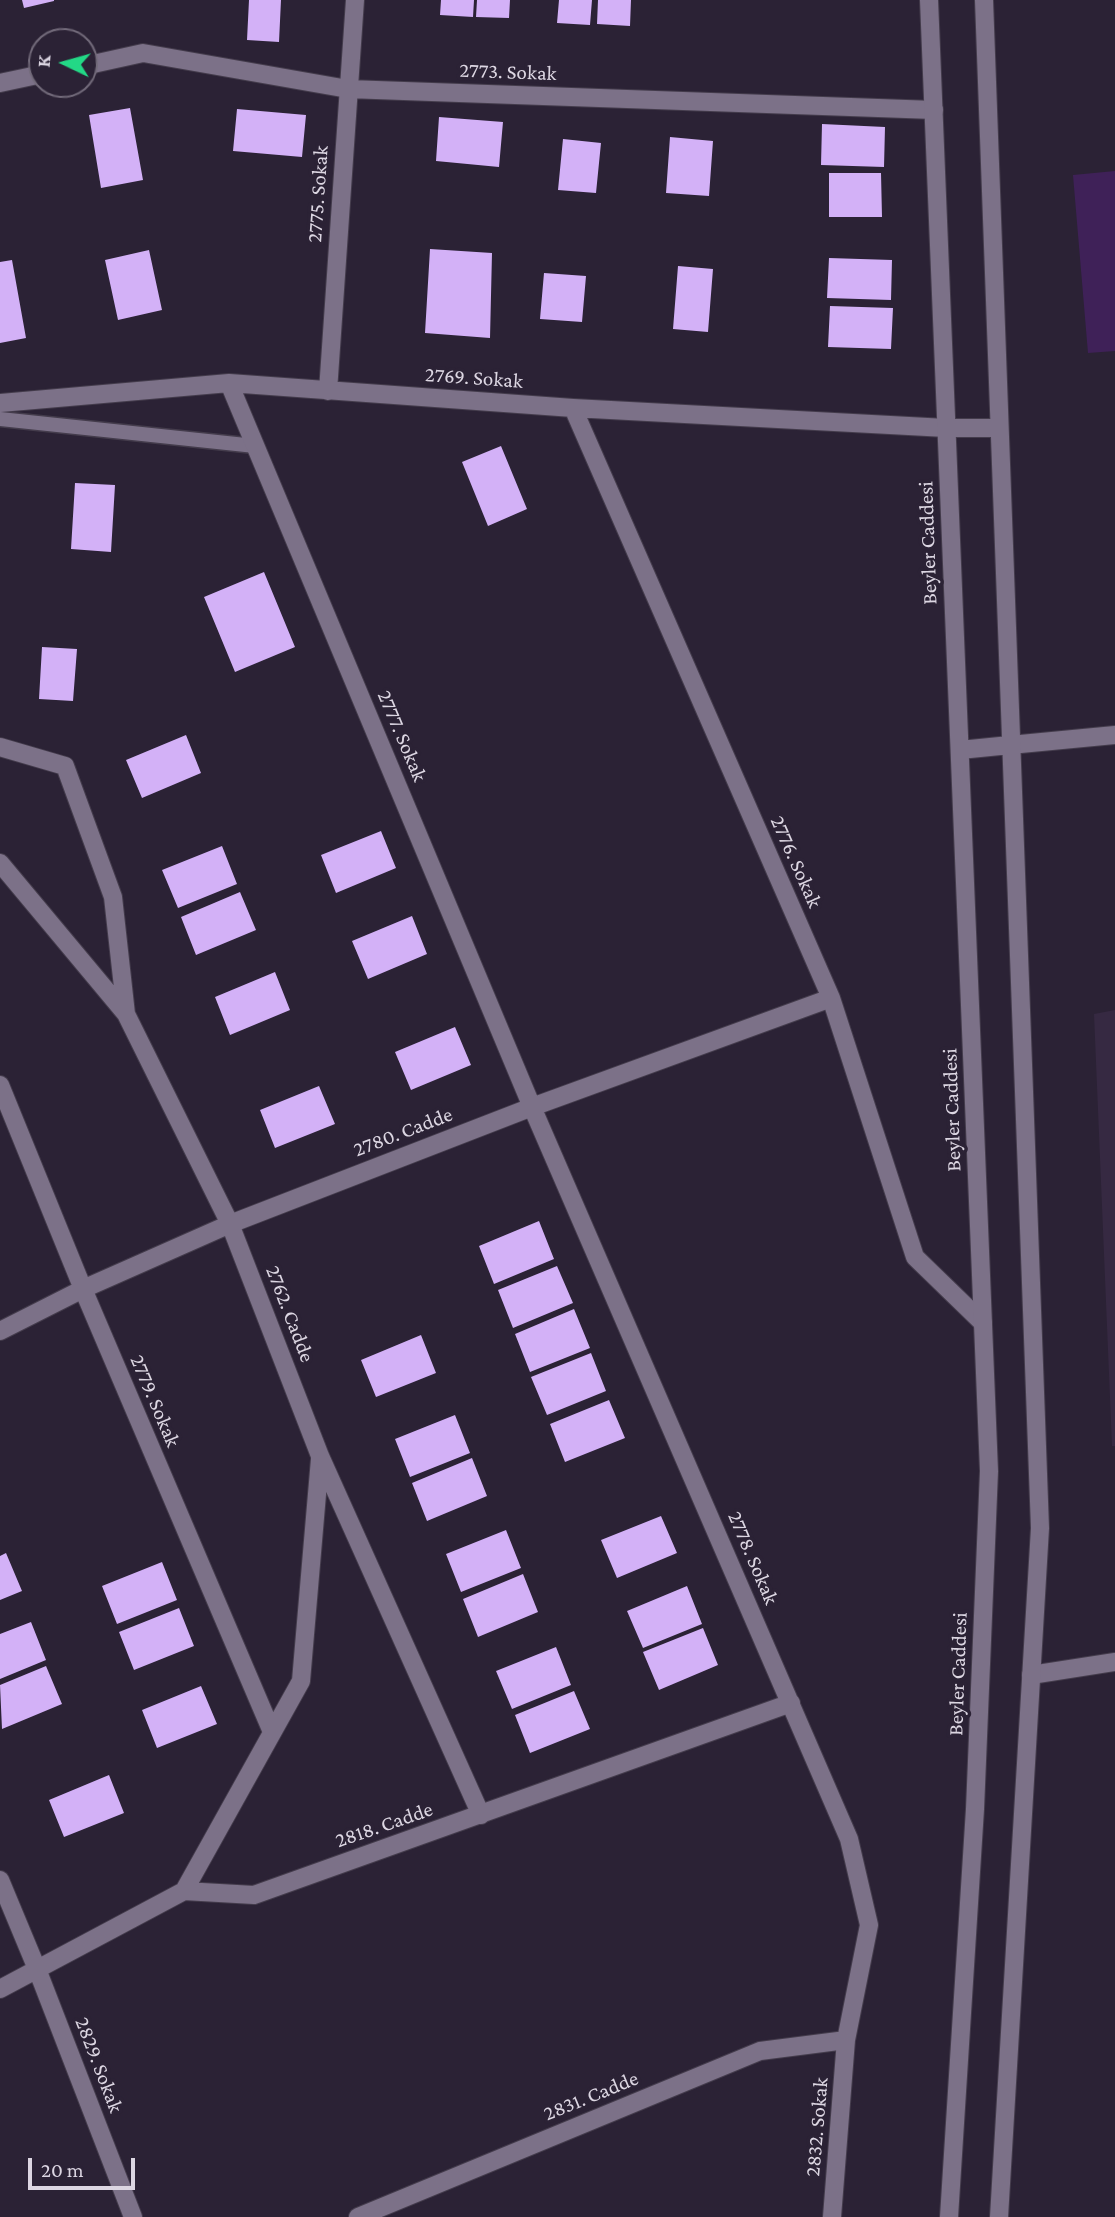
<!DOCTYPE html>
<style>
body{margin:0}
#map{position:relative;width:1115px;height:2217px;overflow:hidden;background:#2b2235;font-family:"Crimson Pro",serif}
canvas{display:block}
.north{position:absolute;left:28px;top:28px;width:70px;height:70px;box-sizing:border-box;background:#2b2235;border:2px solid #726a7a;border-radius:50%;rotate:275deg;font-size:19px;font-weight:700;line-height:28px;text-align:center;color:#dcd6e2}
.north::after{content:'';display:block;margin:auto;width:24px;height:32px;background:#23d886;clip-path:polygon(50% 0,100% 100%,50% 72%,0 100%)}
.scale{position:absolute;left:28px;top:2158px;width:107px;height:32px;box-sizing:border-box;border:4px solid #dcd6e2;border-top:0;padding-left:9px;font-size:21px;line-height:24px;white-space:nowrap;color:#dcd6e2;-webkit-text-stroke:5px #2b2235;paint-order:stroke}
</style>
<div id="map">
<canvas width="1115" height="2217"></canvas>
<div class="north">K</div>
<div class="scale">20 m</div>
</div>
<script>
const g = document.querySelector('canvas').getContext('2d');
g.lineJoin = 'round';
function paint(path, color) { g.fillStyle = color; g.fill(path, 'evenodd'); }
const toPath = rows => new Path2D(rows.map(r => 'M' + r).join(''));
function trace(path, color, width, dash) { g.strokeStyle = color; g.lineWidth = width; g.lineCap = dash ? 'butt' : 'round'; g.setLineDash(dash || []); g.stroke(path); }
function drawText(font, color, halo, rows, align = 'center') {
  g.font = font + ' "Crimson Pro",serif'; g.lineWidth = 7; g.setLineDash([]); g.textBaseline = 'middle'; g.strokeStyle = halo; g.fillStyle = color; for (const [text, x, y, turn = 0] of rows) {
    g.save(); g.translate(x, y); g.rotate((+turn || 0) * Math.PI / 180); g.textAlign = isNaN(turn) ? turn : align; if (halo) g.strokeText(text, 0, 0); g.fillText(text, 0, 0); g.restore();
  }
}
paint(toPath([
 [1115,1010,1115,1446,1112,1446,1094,1014]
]), '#362942');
paint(toPath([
 [1115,171,1115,351,1088,353,1073,175]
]), '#3f2158');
paint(toPath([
 [22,0,54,0,54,1,24,8],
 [249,0,281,0,279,42,247,40],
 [441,0,474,0,473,17,440,15],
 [477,0,510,0,509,18,476,17],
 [559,0,592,0,590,25,557,23],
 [598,0,631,0,630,26,597,24],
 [130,108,143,180,101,188,89,115],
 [237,109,306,115,302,157,233,151],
 [439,117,503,122,499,167,436,161],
 [822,124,885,127,884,167,821,165],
 [670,137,713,141,709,196,666,193],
 [563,139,601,143,596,193,558,190],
 [829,173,881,173,882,217,829,217],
 [430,249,492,253,490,338,425,333],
 [149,250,162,310,118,320,105,260],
 [829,258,892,260,891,300,827,298],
 [12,260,26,338,0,343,0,262],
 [678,266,713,269,708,332,673,329],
 [544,273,586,276,582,322,540,319],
 [830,306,893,308,891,349,828,347],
 [501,446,527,509,488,526,462,462],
 [75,483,115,485,111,552,71,549],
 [264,572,295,647,235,672,204,597],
 [42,647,77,649,73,701,39,699],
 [186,735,201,773,142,798,126,760],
 [381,831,396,868,336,893,321,855],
 [222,846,237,884,178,908,162,870],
 [240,892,256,930,196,955,181,917],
 [412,916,427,954,368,979,352,941],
 [275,972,290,1010,230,1035,215,997],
 [455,1027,471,1065,411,1090,395,1052],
 [319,1086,335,1124,275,1148,260,1110],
 [539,1221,554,1259,494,1284,479,1246],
 [557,1266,573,1303,513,1328,498,1290],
 [574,1309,590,1348,530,1372,515,1334],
 [421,1335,436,1373,376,1397,361,1360],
 [591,1353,606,1391,547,1415,531,1377],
 [609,1400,625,1438,565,1462,550,1424],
 [455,1415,470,1453,410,1477,395,1439],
 [472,1458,487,1496,427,1521,412,1483],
 [661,1516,677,1553,617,1578,601,1540],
 [506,1530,521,1568,461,1592,446,1554],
 [6,1553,22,1591,0,1600,0,1556],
 [162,1562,177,1600,117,1624,102,1586],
 [523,1574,538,1612,478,1637,463,1599],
 [687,1586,702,1624,643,1648,627,1611],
 [179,1608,194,1646,134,1670,119,1632],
 [31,1622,46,1660,0,1679,0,1634],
 [703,1628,718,1665,659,1690,643,1652],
 [556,1647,571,1685,512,1709,496,1671],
 [46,1666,62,1704,2,1729,0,1685],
 [201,1686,217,1724,157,1748,142,1710],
 [574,1691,590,1729,530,1753,515,1715],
 [109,1775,124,1813,64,1837,49,1800]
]), '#d3b1f7');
const service = toPath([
 [0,419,255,446]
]);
const minor = toPath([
 [84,66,143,53,348,89,934,110],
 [0,83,42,74],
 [229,383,532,1107,849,1839,869,1925,846,2040,832,2217],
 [328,391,355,0],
 [0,403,229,383,573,408,946,428],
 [573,408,831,998,915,1257,983,1323],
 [1010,745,1115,735],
 [0,747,65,766,113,897,126,1014],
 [0,863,126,1014,230,1224,320,1456,481,1815],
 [0,1085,83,1289,272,1732],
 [0,1331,83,1289,230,1224,532,1107,831,998],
 [1031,1675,1115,1662],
 [0,1880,37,1969,133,2217],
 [184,1891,301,1681,320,1459],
 [0,1989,184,1891,254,1895,791,1703],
 [358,2217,760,2051,846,2040]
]);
const secondary = toPath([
 [929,0,989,1471,975,1809,949,2217],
 [984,0,1040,1528,999,2217],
 [946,428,999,428],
 [960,750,1010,745]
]);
trace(service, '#443c4c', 17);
trace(minor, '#443c4c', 20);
trace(secondary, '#443c4c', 20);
trace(service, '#7c7188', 14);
trace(minor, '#7c7188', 18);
trace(secondary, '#7c7188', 18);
drawText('21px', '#dcd6e2', '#2b2235', [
 ["2773. Sokak",508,72,2],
 ["2775. Sokak",318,194,-86],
 ["2769. Sokak",474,378,4],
 ["Beyler Caddesi",928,543,-92],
 ["2777. Sokak",402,736,67],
 ["2776. Sokak",796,862,66],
 ["Beyler Caddesi",952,1110,-92],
 ["2780. Cadde",403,1132,-21],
 ["2762. Cadde",290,1314,69],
 ["2779. Sokak",155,1401,67],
 ["2778. Sokak",753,1558,67],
 ["Beyler Caddesi",958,1674,-88],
 ["2818. Cadde",384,1825,-19],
 ["2829. Sokak",99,2065,69],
 ["2831. Cadde",591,2096,-22],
 ["2832. Sokak",817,2127,-85]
]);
</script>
